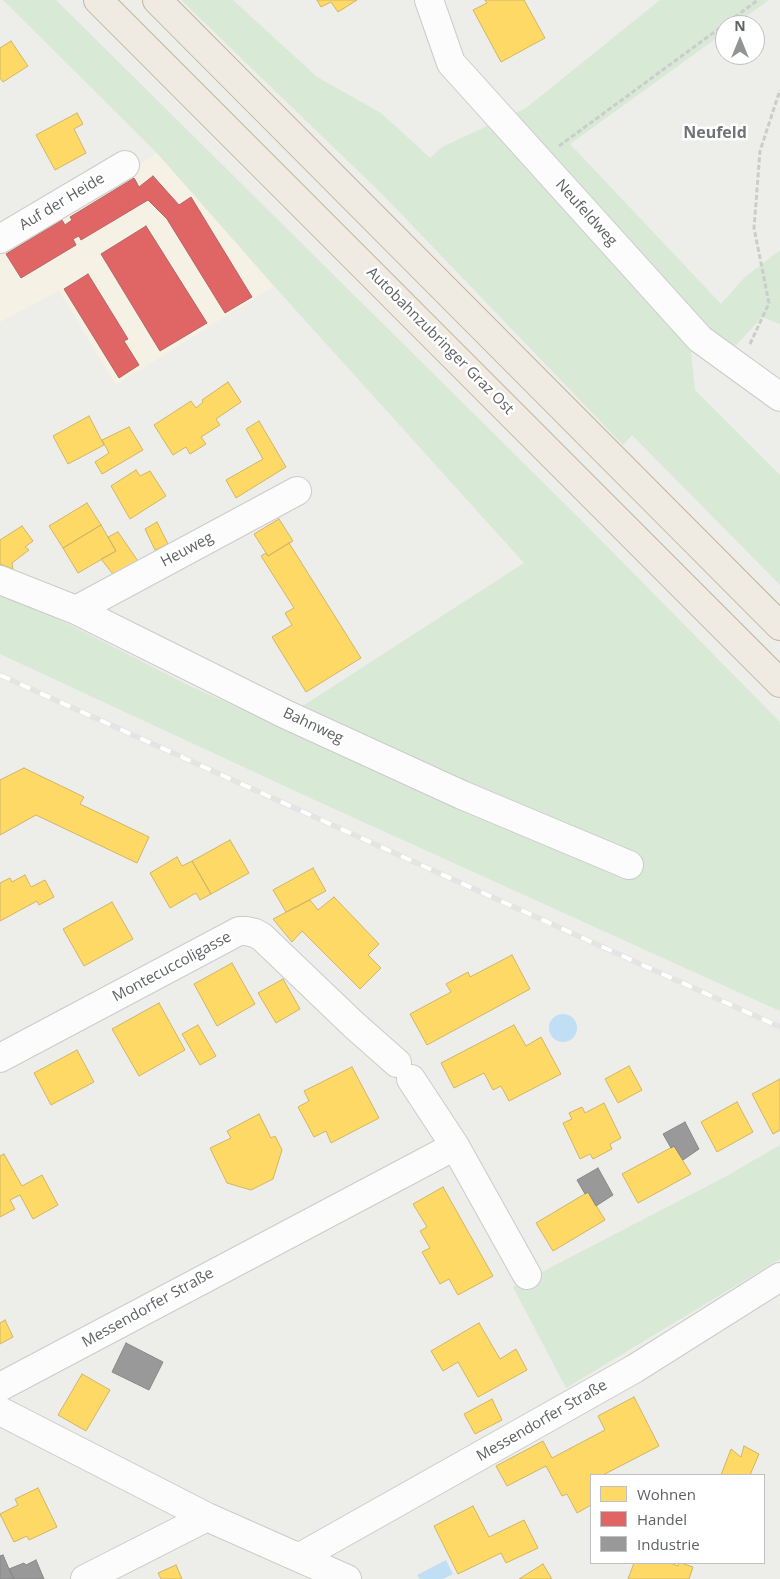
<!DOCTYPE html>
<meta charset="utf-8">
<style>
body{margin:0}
#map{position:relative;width:780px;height:1579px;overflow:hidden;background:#edede9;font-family:"Open Sans",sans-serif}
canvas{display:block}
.legend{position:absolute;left:590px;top:1474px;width:175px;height:90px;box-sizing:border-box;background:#fff;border:1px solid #bfc0c2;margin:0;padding:6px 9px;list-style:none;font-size:15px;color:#5f6266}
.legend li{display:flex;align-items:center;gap:10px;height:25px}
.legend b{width:25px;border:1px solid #bfc0c2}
.north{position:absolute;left:715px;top:15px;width:50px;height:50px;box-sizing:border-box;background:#fff;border:1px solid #bfc0c2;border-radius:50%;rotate:0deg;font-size:14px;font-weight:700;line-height:20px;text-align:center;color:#5f6266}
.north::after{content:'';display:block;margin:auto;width:18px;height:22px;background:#919394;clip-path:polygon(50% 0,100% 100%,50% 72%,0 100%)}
</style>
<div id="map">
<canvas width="780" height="1579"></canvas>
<ul class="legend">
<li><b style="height:14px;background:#ffd966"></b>Wohnen</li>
<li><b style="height:14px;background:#e06666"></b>Handel</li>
<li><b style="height:14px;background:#999"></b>Industrie</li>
</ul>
<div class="north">N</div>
</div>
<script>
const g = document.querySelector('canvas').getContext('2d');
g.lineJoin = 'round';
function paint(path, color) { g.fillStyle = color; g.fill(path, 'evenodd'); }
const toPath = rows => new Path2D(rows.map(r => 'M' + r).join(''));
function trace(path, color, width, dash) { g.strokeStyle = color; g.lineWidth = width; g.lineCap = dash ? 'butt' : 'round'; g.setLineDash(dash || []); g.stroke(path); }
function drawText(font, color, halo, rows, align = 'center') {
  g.font = font + ' "Open Sans",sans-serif'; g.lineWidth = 5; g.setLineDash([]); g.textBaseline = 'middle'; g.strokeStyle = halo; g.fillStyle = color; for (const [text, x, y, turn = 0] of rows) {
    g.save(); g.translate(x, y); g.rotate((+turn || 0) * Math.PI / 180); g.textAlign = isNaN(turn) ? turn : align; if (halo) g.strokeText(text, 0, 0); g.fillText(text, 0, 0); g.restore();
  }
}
paint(toPath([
 [157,153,274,286,116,385,59,291,0,322,0,253]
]), '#f5f1e4');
paint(toPath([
 [3,0,56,0,581,520,780,722,780,1011,319,802,0,654,0,591,15,597,192,687,463,806,295,711,524,563,274,286,157,153],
 [181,0,233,0,317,77,381,113,430,158,442,147,526,108,660,0,769,0,734,25,725,25,725,32,570,144,721,304,744,278,780,250,780,324,762,317,730,352,700,340,691,351,695,390,780,475,780,585,632,435,623,445,383,195],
 [780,1145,780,1259,566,1388,513,1287,725,1177]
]), '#d8e9d6');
paint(toPath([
 '549 1028a14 14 0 1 1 28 0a14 14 0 1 1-28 0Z',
 [446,1560,453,1574,443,1579,420,1579,417,1575]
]), '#c1dff4');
const homes = toPath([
 [317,0,357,0,338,12,331,2,321,7,317,0],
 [485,0,524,0,545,38,501,62,473,10,487,3,485,0],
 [11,41,28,66,3,82,0,78,0,48,11,41],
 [77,113,83,124,74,129,86,153,55,170,36,135,77,113],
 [228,382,241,402,216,419,220,425,201,437,206,444,190,454,186,447,173,455,154,425,191,401,196,408,203,402,202,400,228,382],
 [89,416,104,445,68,464,53,436,89,416],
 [259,421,286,467,236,498,226,480,263,459,246,429,259,421],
 [129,427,143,450,102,474,95,462,109,453,102,440,129,427],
 [136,470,140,476,150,471,166,496,130,519,111,486,136,470],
 [87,503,101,525,63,548,49,526,87,503],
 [279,519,293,541,268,556,254,534,279,519],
 [157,522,168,544,155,550,145,529,157,522],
 [101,525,116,551,78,573,63,548,101,525],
 [22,526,33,541,25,547,29,550,12,563,13,569,0,564,0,540,22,526],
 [118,532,140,564,116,578,101,559,116,551,108,537,118,532],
 [289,543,361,658,306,692,272,637,292,625,285,613,294,608,261,556,266,553,268,556,289,543],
 [24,768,84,797,80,804,149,837,137,863,36,815,0,835,0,780,24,768],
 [230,840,249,873,211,894,192,861,230,840],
 [177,857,182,866,192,861,211,894,200,900,196,893,170,908,150,873,177,857],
 [313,868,326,891,286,912,273,890,313,868],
 [25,875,31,887,45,880,54,897,39,905,37,901,0,921,0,883,10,878,12,882,25,875],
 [334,897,379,944,368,955,381,968,360,989,302,931,292,942,273,919,310,900,318,910,334,897],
 [112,902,133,939,84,966,63,929,112,902],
 [512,955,530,989,427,1045,410,1014,451,992,446,984,468,972,470,977,512,955],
 [232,963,255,1004,217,1026,194,984,232,963],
 [283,979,300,1009,276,1023,258,993,283,979],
 [159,1003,185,1050,139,1076,112,1029,159,1003],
 [198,1025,216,1056,200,1065,182,1034,198,1025],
 [514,1025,526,1046,541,1037,561,1074,509,1101,501,1086,493,1090,484,1073,454,1088,441,1063,514,1025],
 [77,1050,94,1082,51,1105,34,1073,77,1050],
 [629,1066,642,1090,618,1103,605,1079,629,1066],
 [352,1067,379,1118,331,1143,326,1131,314,1137,298,1107,309,1101,304,1091,352,1067],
 [780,1079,780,1130,773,1134,752,1094,780,1079],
 [737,1102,753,1132,717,1152,701,1122,737,1102],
 [604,1103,621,1138,610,1144,612,1149,593,1159,590,1154,580,1159,563,1123,572,1119,569,1113,582,1107,585,1113,604,1103],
 [259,1114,271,1138,275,1136,282,1150,273,1179,251,1190,227,1183,210,1148,231,1138,227,1131,259,1114],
 [674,1146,691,1174,638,1203,622,1174,674,1146],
 [4,1154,22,1186,42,1175,58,1205,33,1219,20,1195,10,1200,15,1209,0,1217,0,1156,4,1154],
 [443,1187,493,1276,458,1295,449,1279,440,1284,422,1252,430,1248,420,1231,427,1227,413,1204,443,1187],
 [588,1192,605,1220,553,1251,536,1223,588,1192],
 [5,1320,13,1337,0,1344,0,1323,5,1320],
 [479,1323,500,1359,516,1349,527,1370,478,1397,458,1362,443,1371,431,1351,479,1323],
 [82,1374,110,1390,86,1431,58,1415,82,1374],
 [634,1397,659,1446,603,1475,591,1475,591,1505,577,1513,567,1494,562,1496,546,1466,507,1486,496,1466,543,1441,552,1458,605,1430,598,1416,634,1397],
 [492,1399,502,1420,475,1434,464,1414,492,1399],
 [744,1446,759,1454,750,1475,721,1475,731,1449,741,1457,744,1446],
 [38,1488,57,1527,29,1540,27,1536,14,1542,0,1514,18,1505,15,1499,38,1488],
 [473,1506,489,1537,524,1520,538,1548,506,1563,501,1553,458,1574,434,1526,473,1506],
 [634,1563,670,1563,678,1566,679,1563,681,1563,693,1567,689,1579,628,1579,634,1563],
 [543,1564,552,1579,519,1579,543,1564],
 [176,1565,182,1579,161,1579,158,1573,176,1565]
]);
paint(homes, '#ffd966');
trace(homes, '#cfb566', 1);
const shops = toPath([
 [153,176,179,205,191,197,252,297,225,313,167,219,148,200,81,240,79,236,73,239,76,245,21,278,6,254,62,220,65,225,72,220,70,217,134,178,139,187,153,176],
 [146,226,207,323,160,351,101,254,146,226],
 [88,274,128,339,124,341,139,365,119,378,64,289,88,274]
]);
paint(shops, '#e06666');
trace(shops, '#b96566', 1);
const industry = toPath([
 [685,1122,699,1149,683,1160,674,1146,671,1148,663,1134,685,1122],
 [598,1168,613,1195,596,1206,588,1192,585,1194,577,1180,598,1168],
 [126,1343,163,1362,149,1390,112,1372,126,1343],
 [3,1555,9,1569,14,1579,0,1579,0,1556,3,1555],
 [36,1560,44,1579,14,1579,9,1569,24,1563,26,1565,36,1560]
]);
paint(industry, '#999');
trace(industry, '#88888a', 1);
const minor = toPath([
 [429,0,451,63,700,339,780,397],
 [0,239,125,165],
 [0,580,76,610,285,714,462,795,629,865],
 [76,610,297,491],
 [0,1058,239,931,246,931,255,933,262,937,354,1025,397,1063],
 [411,1079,455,1146,527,1275],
 [0,1387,455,1146],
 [0,1411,207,1517,347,1579],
 [300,1557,634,1369,780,1277],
 [85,1579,207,1517]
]);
const motorway = toPath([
 [98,0,780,683],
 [157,0,780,626]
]);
trace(minor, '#cbcbcb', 30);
trace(motorway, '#c3b599', 30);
trace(toPath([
 [559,146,758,0],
 [750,344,769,303,754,228,760,151,780,90]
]), '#cacecb', 3, [5, 2.5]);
trace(minor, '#fcfcfc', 28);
trace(motorway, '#efebe3', 28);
const rail = toPath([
 [0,675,780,1027]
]);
trace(rail, '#e3e4e3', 5.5);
trace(rail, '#fff', 4, [11]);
drawText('15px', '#5f6266', '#fff', [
 ["Auf der Heide",62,202,-31],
 ["Neufeldweg",586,213,48],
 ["Autobahnzubringer Graz Ost",440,341,45],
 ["Heuweg",187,550,-28],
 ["Bahnweg",313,726,25],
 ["Montecuccoligasse",172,967,-28],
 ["Messendorfer Straße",148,1308,-29],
 ["Messendorfer Straße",542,1421,-30]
]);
drawText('bold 16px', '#707478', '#fff', [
 ["Neufeld",715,133]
]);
</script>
